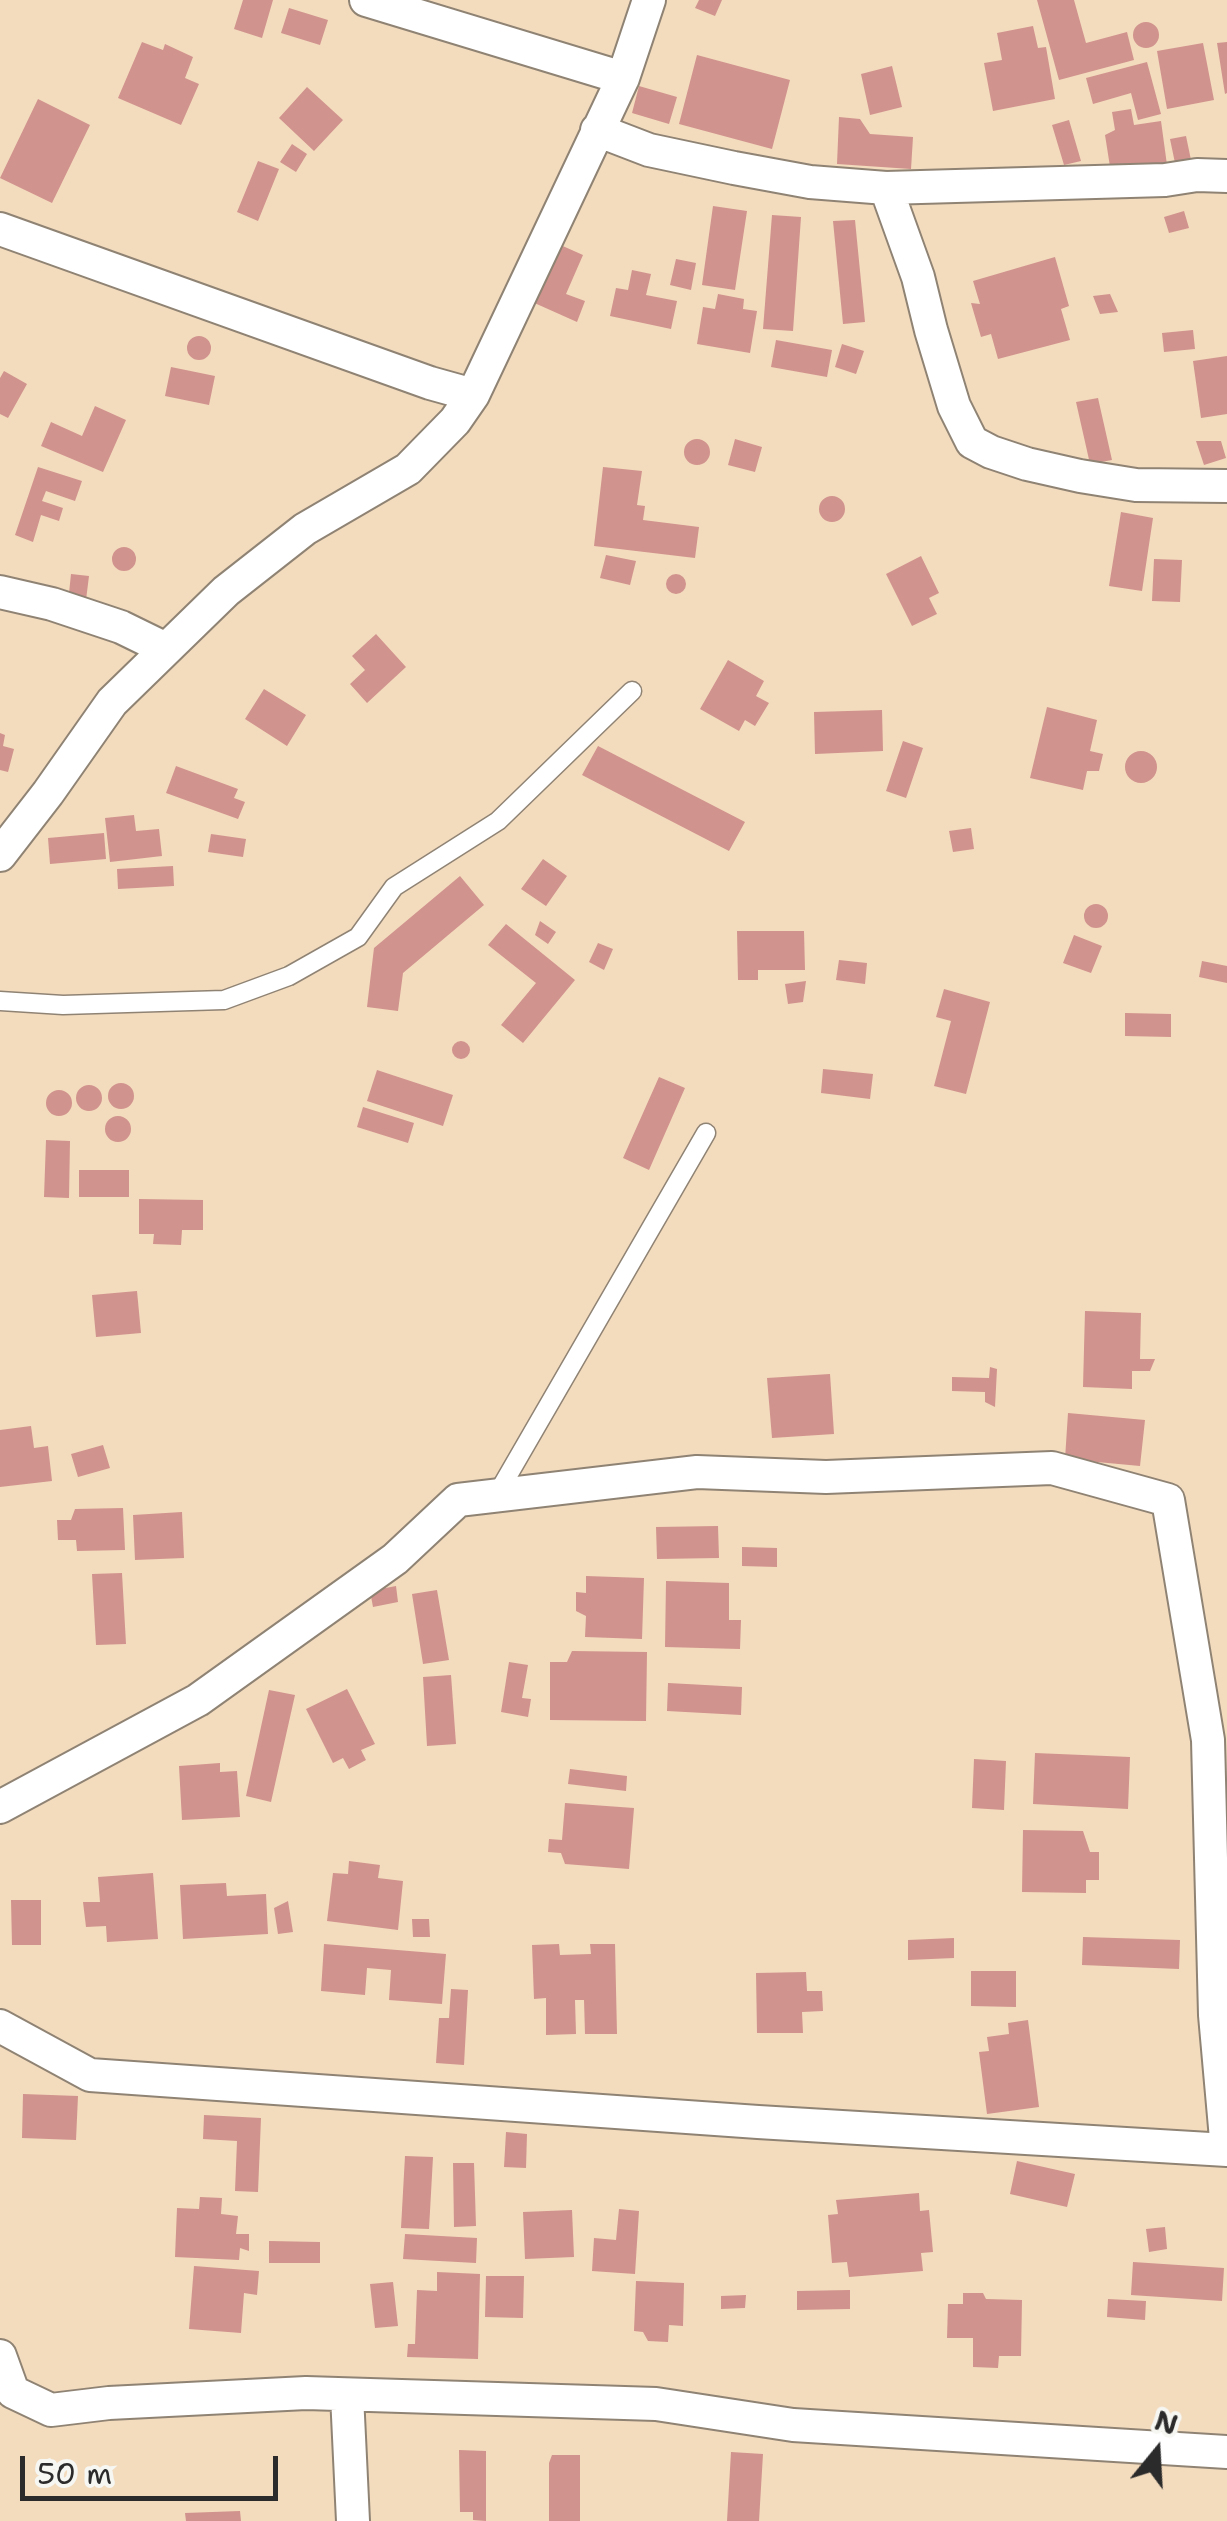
<!DOCTYPE html>
<style>
body{margin:0}
#map{position:relative;width:1227px;height:2521px;overflow:hidden;background:#f3dbbe;font-family:"Shantell Sans",sans-serif}
canvas{display:block}
.north{position:absolute;left:1107px;top:2401px;width:100px;height:100px;-webkit-text-stroke:8px #f6f6f2;paint-order:stroke;rotate:18deg;font-size:28px;font-weight:700;line-height:40px;text-align:center;color:#2b2b2b}
.north::after{content:'';display:block;margin:auto;width:35px;height:45px;background:#2b2b2b;clip-path:polygon(50% 0,100% 100%,50% 72%,0 100%)}
.scale{position:absolute;left:20px;top:2456px;width:258px;height:45px;box-sizing:border-box;border:5px solid #2b2b2b;border-top:0;padding-left:12px;font-size:30px;line-height:35px;white-space:nowrap;color:#2b2b2b;-webkit-text-stroke:8px #f6f6f2;paint-order:stroke}
</style>
<div id="map">
<canvas width="1227" height="2521"></canvas>
<div class="north">N</div>
<div class="scale">50 m</div>
</div>
<script>
const g = document.querySelector('canvas').getContext('2d');
g.lineJoin = 'round';
function paint(path, color) { g.fillStyle = color; g.fill(path, 'evenodd'); }
const toPath = rows => new Path2D(rows.map(r => 'M' + r).join(''));
function trace(path, color, width, dash) { g.strokeStyle = color; g.lineWidth = width; g.lineCap = dash ? 'butt' : 'round'; g.setLineDash(dash || []); g.stroke(path); }
paint(toPath([
 [243,0,273,0,262,38,234,29],
 [699,0,722,0,715,16,695,8],
 [1037,0,1074,0,1086,43,1127,32,1134,60,1059,80],
 [289,8,328,20,320,45,281,33],
 '1133 35a13 13 0 1 1 26 0a13 13 0 1 1-26 0Z',
 [1033,26,1038,48,1046,47,1055,99,993,111,984,63,1002,60,997,33],
 [142,42,163,50,165,44,193,57,185,78,199,84,181,125,118,98],
 [1227,42,1227,93,1225,94,1217,43],
 [1203,43,1214,100,1167,109,1157,51],
 [697,55,790,80,772,149,679,124],
 [1147,62,1161,114,1138,120,1131,93,1093,104,1086,78],
 [892,66,902,107,870,115,861,74],
 [639,86,677,97,669,124,632,113],
 [307,87,343,120,314,151,279,118],
 [38,99,90,125,52,203,0,178],
 [1131,109,1134,125,1161,121,1167,165,1111,173,1105,135,1115,130,1112,112],
 [839,117,860,119,870,134,913,137,911,169,837,164],
 [1069,120,1081,161,1064,165,1052,125],
 [1186,136,1191,160,1175,163,1170,139],
 [292,144,307,154,296,172,280,162],
 [258,161,279,169,258,221,237,212],
 [713,206,747,211,735,290,702,285],
 [1184,211,1189,228,1169,233,1164,217],
 [772,215,801,217,793,331,763,329],
 [855,220,865,322,843,324,833,221],
 [556,243,583,255,566,294,585,301,577,322,530,301],
 [1055,257,1069,306,1061,309,1070,340,998,359,991,334,981,337,971,303,980,304,973,281],
 [676,259,696,263,691,290,670,285],
 [632,270,651,274,646,295,677,301,671,329,610,316,616,288,628,290],
 [718,294,744,299,743,309,757,311,750,353,697,344,703,307,715,309],
 [1110,294,1118,312,1100,314,1093,296],
 [1193,330,1195,349,1164,352,1162,333],
 '187 348a12 12 0 1 1 24 0a12 12 0 1 1-24 0Z',
 [776,340,832,350,827,377,771,367],
 [842,344,864,351,856,374,835,367],
 [1227,356,1227,414,1201,418,1193,361],
 [171,367,215,376,209,405,165,396],
 [4,371,27,384,8,418,0,414,0,378],
 [1098,398,1112,460,1090,464,1076,402],
 [95,406,126,420,103,472,41,446,51,422,82,436],
 [735,439,762,447,755,472,728,465],
 '684 452a13 13 0 1 1 26 0a13 13 0 1 1-26 0Z',
 [1196,441,1221,441,1226,458,1204,465],
 [38,467,82,481,75,501,46,491,42,501,63,508,59,521,41,515,33,542,15,535],
 [603,467,642,471,637,505,645,506,643,520,699,527,695,558,594,546],
 '819 509a13 13 0 1 1 26 0a13 13 0 1 1-26 0Z',
 [1121,512,1153,518,1142,591,1109,586],
 '112 559a12 12 0 1 1 24 0a12 12 0 1 1-24 0Z',
 [606,555,636,561,630,585,600,578],
 [921,556,939,593,929,598,937,614,912,626,886,574],
 [1154,559,1182,560,1180,602,1152,601],
 [71,574,89,576,86,600,69,593],
 '666 584a10 10 0 1 1 20 0a10 10 0 1 1-20 0Z',
 [376,634,406,667,367,703,350,684,365,670,352,656],
 [728,660,764,681,756,696,769,703,755,726,745,720,739,731,700,709],
 [264,689,306,715,287,746,245,719],
 [1047,707,1097,720,1090,751,1103,754,1099,771,1087,771,1083,790,1030,778],
 [882,710,883,751,815,754,814,712],
 [0,733,5,735,3,746,14,749,8,772,0,770],
 [903,741,923,748,906,798,886,791],
 [598,746,745,822,729,851,582,775],
 '1125 767a16 16 0 1 1 32 0a16 16 0 1 1-32 0Z',
 [176,766,238,789,234,798,245,802,238,819,166,793],
 [134,815,136,831,159,829,162,856,110,862,105,818],
 [971,828,974,849,953,852,949,831],
 [104,833,106,859,50,864,48,838],
 [211,834,246,839,243,857,208,852],
 [543,859,567,876,546,906,521,889],
 [173,866,174,886,118,889,117,869],
 [460,876,484,905,403,973,398,1011,367,1007,374,948],
 '1084 916a12 12 0 1 1 24 0a12 12 0 1 1-24 0Z',
 [540,921,556,932,548,944,535,935],
 [506,924,575,980,523,1043,501,1025,536,983,488,945],
 [737,931,804,931,805,970,758,970,758,980,738,980],
 [1074,935,1102,946,1091,973,1063,963],
 [598,943,613,949,604,970,589,962],
 [839,960,867,963,865,984,836,980],
 [1202,961,1227,966,1227,983,1199,977],
 [806,981,803,1002,788,1004,785,984],
 [944,989,990,1002,966,1094,934,1086,951,1021,936,1017],
 [1125,1013,1171,1014,1171,1037,1125,1036],
 '452 1050a9 9 0 1 1 18 0a9 9 0 1 1-18 0Z',
 [823,1069,873,1074,870,1099,821,1093],
 [377,1070,453,1095,443,1126,367,1101],
 [659,1077,685,1088,649,1170,623,1158],
 '108 1096a13 13 0 1 1 26 0a13 13 0 1 1-26 0Z',
 '76 1098a13 13 0 1 1 26 0a13 13 0 1 1-26 0Z',
 '46 1103a13 13 0 1 1 26 0a13 13 0 1 1-26 0Z',
 [363,1107,414,1123,408,1143,357,1127],
 '105 1129a13 13 0 1 1 26 0a13 13 0 1 1-26 0Z',
 [46,1140,70,1141,69,1198,44,1197],
 [79,1170,129,1170,129,1197,79,1197],
 [139,1199,203,1200,203,1230,182,1230,181,1245,153,1244,154,1234,139,1234],
 [137,1291,141,1333,96,1337,92,1295],
 [1085,1311,1141,1313,1140,1359,1155,1359,1150,1371,1132,1371,1132,1389,1083,1387],
 [990,1367,997,1369,995,1407,985,1402,985,1392,952,1391,952,1377,989,1378],
 [830,1374,834,1434,772,1438,767,1378],
 [1068,1413,1145,1420,1140,1466,1065,1459],
 [31,1426,34,1448,48,1446,52,1481,0,1487,0,1430],
 [103,1445,110,1468,78,1477,71,1454],
 [123,1508,125,1550,77,1551,76,1540,58,1540,57,1520,71,1520,75,1509],
 [182,1512,184,1558,135,1560,133,1515],
 [718,1526,719,1558,657,1559,656,1527],
 [742,1547,777,1548,777,1567,742,1566],
 [122,1573,126,1644,96,1645,92,1574],
 [586,1576,644,1578,642,1639,585,1637,586,1616,576,1611,576,1592,586,1593],
 [666,1581,729,1583,729,1620,741,1620,740,1649,665,1647],
 [396,1586,398,1602,373,1607,370,1591],
 [437,1590,449,1660,423,1664,412,1594],
 [572,1651,647,1652,646,1721,550,1720,550,1662,567,1662],
 [509,1662,528,1665,522,1698,531,1699,528,1717,501,1712],
 [451,1675,456,1744,427,1746,423,1677],
 [668,1683,742,1687,741,1715,667,1711],
 [347,1689,375,1744,361,1750,366,1760,349,1769,343,1758,333,1763,306,1709],
 [269,1690,295,1695,271,1802,246,1796],
 [1035,1753,1130,1757,1128,1809,1033,1804],
 [974,1759,1006,1761,1004,1810,972,1808],
 [220,1763,220,1772,237,1771,240,1817,182,1820,179,1766],
 [570,1769,627,1776,626,1791,568,1784],
 [565,1803,634,1808,629,1869,565,1864,561,1853,548,1852,549,1839,562,1840],
 [1023,1830,1083,1831,1090,1852,1099,1852,1099,1880,1086,1880,1086,1893,1022,1892],
 [349,1861,380,1865,378,1878,403,1881,398,1930,327,1921,333,1873,348,1874],
 [153,1873,158,1939,107,1942,106,1926,86,1927,83,1902,100,1902,98,1877],
 [226,1883,227,1896,266,1894,268,1934,183,1939,180,1885],
 [11,1900,41,1900,41,1945,12,1945],
 [288,1901,293,1932,278,1934,274,1908],
 [412,1919,429,1919,430,1937,413,1937],
 [1083,1937,1180,1940,1179,1969,1082,1965],
 [954,1938,954,1958,908,1960,908,1940],
 [324,1944,446,1954,442,2004,389,2000,391,1970,367,1968,365,1995,321,1991],
 [559,1944,560,1955,591,1954,590,1944,615,1944,617,2034,585,2034,584,2000,575,2000,576,2034,546,2035,546,1998,534,1999,532,1945],
 [971,1971,1016,1971,1016,2007,971,2006],
 [806,1972,807,1991,822,1991,823,2011,802,2012,803,2033,757,2033,756,1973],
 [451,1989,468,1990,464,2065,436,2063,439,2018,449,2018],
 [1028,2020,1039,2107,987,2114,979,2052,989,2051,987,2037,1009,2034,1008,2023],
 [23,2094,78,2096,76,2140,22,2138],
 [204,2115,261,2118,258,2192,235,2191,237,2141,203,2139],
 [506,2132,527,2134,526,2168,504,2167],
 [405,2156,433,2157,429,2229,401,2228],
 [1017,2161,1075,2174,1067,2207,1010,2194],
 [453,2163,474,2163,476,2226,454,2227],
 [919,2193,920,2211,929,2210,933,2252,921,2253,923,2271,849,2277,847,2262,832,2263,828,2215,838,2214,836,2200],
 [200,2197,222,2198,221,2214,238,2216,236,2234,249,2234,249,2251,240,2248,239,2260,175,2257,177,2208,199,2209],
 [619,2209,639,2211,635,2274,592,2271,594,2238,616,2240],
 [572,2210,574,2257,525,2259,523,2212],
 [1165,2227,1167,2249,1149,2252,1146,2229],
 [405,2234,477,2238,476,2263,403,2259],
 [269,2241,320,2242,320,2263,269,2263],
 [1133,2262,1224,2268,1222,2301,1131,2295],
 [194,2266,259,2271,257,2295,244,2293,241,2333,189,2329],
 [437,2272,480,2274,478,2359,407,2357,408,2344,415,2344,417,2290,437,2291],
 [486,2276,524,2276,523,2318,485,2317],
 [636,2281,684,2283,683,2326,669,2325,668,2342,648,2341,643,2332,634,2331],
 [393,2282,398,2326,375,2328,370,2284],
 [850,2290,850,2309,797,2310,797,2291],
 [963,2293,983,2293,986,2299,1022,2300,1021,2356,999,2356,998,2368,973,2367,973,2338,947,2338,948,2304,963,2304],
 [746,2295,745,2308,721,2309,721,2296],
 [1108,2299,1146,2301,1145,2320,1107,2317],
 [459,2450,486,2451,486,2521,473,2520,473,2512,460,2512],
 [731,2452,763,2454,759,2521,727,2521],
 [552,2455,580,2455,580,2521,549,2521,549,2463],
 [240,2511,241,2521,186,2521,185,2513]
]), '#d1938d');
const lane = toPath([
 [0,1001,63,1005,224,1000,289,976,358,937,394,887,498,821,632,691],
 [496,1496,706,1133]
]);
const street = toPath([
 [366,0,623,78],
 [597,130,649,150,734,168,810,182,886,188,1165,180,1197,175,1227,176],
 [886,188,918,277,931,330,954,406,972,442,991,452,1027,464,1080,476,1136,485,1227,486],
 [0,229,430,383,473,395],
 [0,592,52,604,121,627,166,649],
 [0,855,48,793,112,702,226,591,305,529,408,469,455,421,473,395,623,78,649,0],
 [0,1807,198,1700,395,1559,458,1500,697,1472,826,1477,1052,1468,1168,1500,1208,1740,1215,2015,1227,2150],
 [0,2026,90,2075,758,2122,1227,2150],
 [0,2356,13,2392,51,2410,109,2403,306,2393,656,2404,793,2425,1227,2452],
 [347,2395,353,2521]
]);
trace(lane, '#8f8374', 21);
trace(street, '#8f8374', 36);
trace(lane, '#fff', 18);
trace(street, '#fff', 32);
</script>
